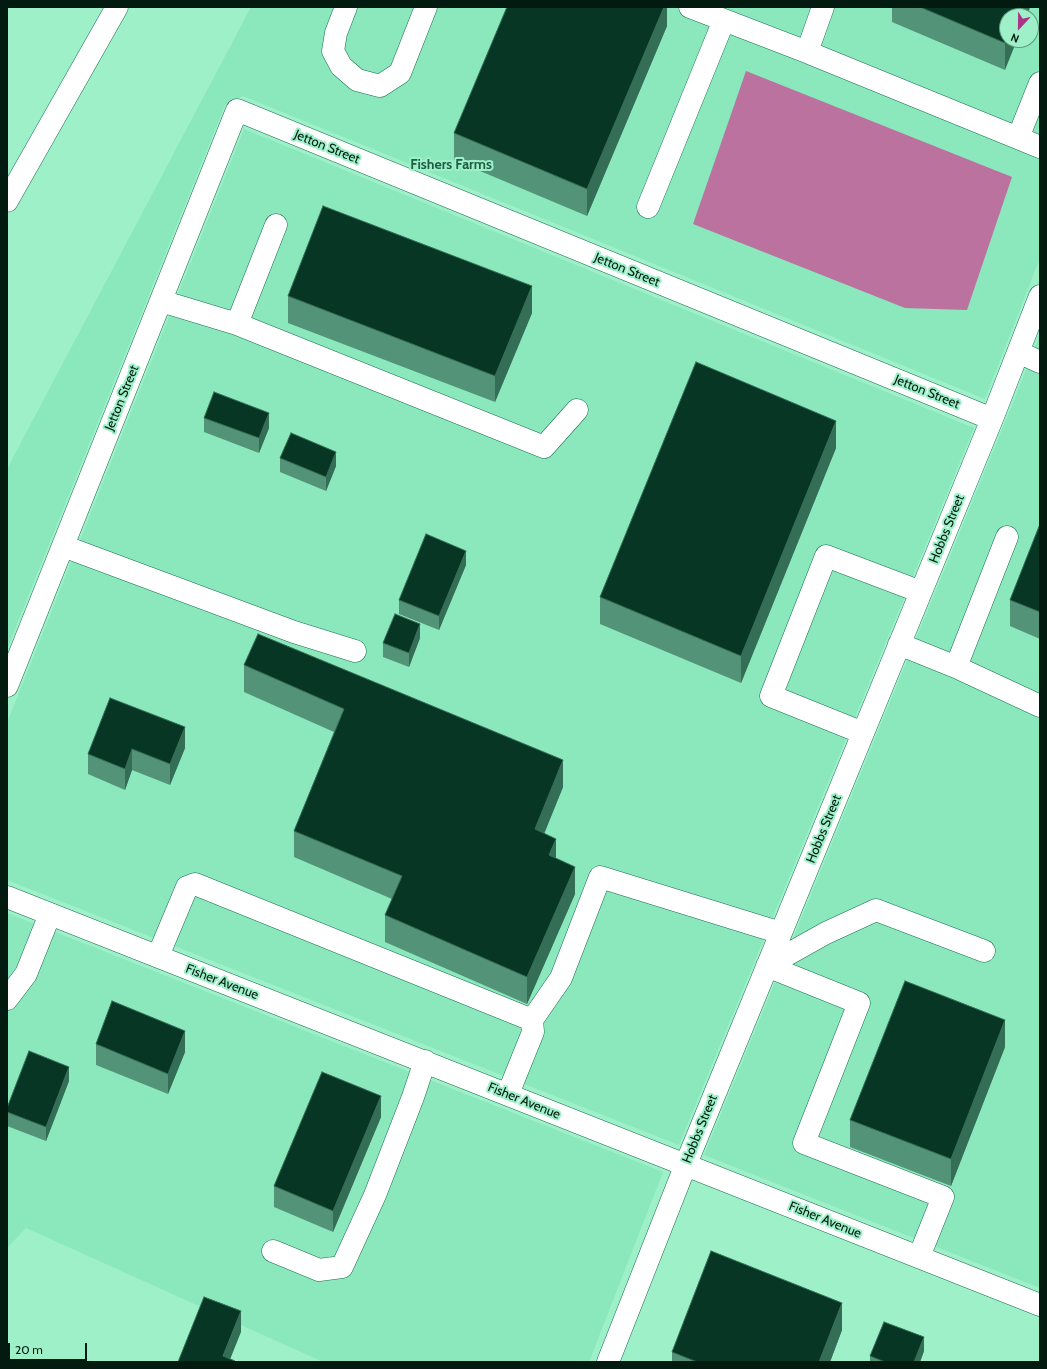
<!DOCTYPE html>
<style>
body{margin:0}
#map{position:relative;width:1047px;height:1369px;overflow:hidden;background:#9ef0c9;font-family:Cabin,sans-serif}
canvas{display:block}
.frame{position:absolute;inset:0;border:8px solid #021a10;pointer-events:none}
.north{position:absolute;left:999px;top:8px;width:40px;height:40px;box-sizing:border-box;background:#9ef0c9;border:1px solid #609a7f;border-radius:50%;rotate:202deg;font-size:11px;font-weight:700;line-height:16px;text-align:center;color:#021a10}
.north::after{content:'';display:block;margin:auto;width:14px;height:18px;background:#ad3387;clip-path:polygon(50% 0,100% 100%,50% 72%,0 100%)}
.scale{position:absolute;left:8px;top:1343px;width:79px;height:18px;box-sizing:border-box;border:2px solid #021a10;border-top:0;padding-left:5px;font-size:12px;line-height:14px;white-space:nowrap;color:#021a10;-webkit-text-stroke:3px #9ef0c9;paint-order:stroke}
</style>
<div id="map">
<canvas width="1047" height="1369"></canvas>
<div class="frame"></div>
<div class="north">N</div>
<div class="scale">20 m</div>
</div>
<script>
const g = document.querySelector('canvas').getContext('2d');
g.lineJoin = 'round';
function paint(path, color) { g.fillStyle = color; g.fill(path, 'evenodd'); }
const toPath = rows => new Path2D(rows.map(r => 'M' + r).join(''));
function trace(path, color, width, dash) { g.strokeStyle = color; g.lineWidth = width; g.lineCap = dash ? 'butt' : 'round'; g.setLineDash(dash || []); g.stroke(path); }
function drawText(font, color, halo, rows, align = 'center') {
  g.font = font + ' Cabin,sans-serif'; g.lineWidth = 4; g.setLineDash([]); g.textBaseline = 'middle'; g.strokeStyle = halo; g.fillStyle = color; for (const [text, x, y, turn = 0] of rows) {
    g.save(); g.translate(x, y); g.rotate((+turn || 0) * Math.PI / 180); g.textAlign = isNaN(turn) ? turn : align; if (halo) g.strokeText(text, 0, 0); g.fillText(text, 0, 0); g.restore();
  }
}
paint(toPath([
 [251,7,1040,7,1040,258,985,399,243,96,225,105,7,649,7,469],
 [1007,16,1031,16,1031,40,1007,40],
 [244,129,974,428,679,1145,7,880,7,723],
 [1040,334,1040,1288,704,1155,1010,410],
 [7,913,663,1172,589,1362,323,1362,26,1228,7,1248]
]), '#8be7bc');
paint(toPath([
 [746,71,1012,177,967,310,905,308,693,224]
]), '#bb729f');
const minor = toPath([
 [346,7,336,33,333,51,341,66,357,80,380,86,400,73,426,7],
 [690,7,807,52],
 [823,7,807,52,1040,147],
 [1018,138,1040,83],
 [648,207,724,20],
 [161,301,237,324,544,447,577,410],
 [237,324,276,225],
 [1018,352,1040,362],
 [63,546,294,632,355,651],
 [899,644,956,667,1040,706],
 [956,667,1007,537],
 [7,686,237,110,992,419],
 [863,733,771,696,826,556,921,592],
 [7,897,1040,1305],
 [158,956,187,887,195,884,532,1020,533,1032,508,1094],
 [767,966,859,1003,804,1143,943,1197,919,1257],
 [767,966,826,933,876,910,984,951],
 [7,999,26,974,50,914],
 [532,1020,561,978,600,877,781,933],
 [273,1251,319,1270,342,1267,375,1195,413,1097,425,1061],
 [608,1362,686,1164,992,419,1040,296]
]);
const highway = toPath([
 [7,201,117,7]
]);
trace(minor, '#187150', 23);
trace(highway, '#187150', 23);
trace(minor, '#fff', 22);
trace(highway, '#fff', 22);
paint(toPath([
 [667,7,667,26,587,216,454,160,454,133],
 [892,7,1030,7,1027,16,1007,16,1005,70,892,22],
 [288,296,532,313,495,402,288,323],
 [204,418,269,428,259,453,204,432],
 [836,448,741,683,600,624,600,597],
 [280,458,336,466,326,491,280,472],
 [1040,524,1040,639,1010,626,1010,600],
 [466,565,439,630,399,614,399,600],
 [420,638,409,667,383,657,383,643],
 [244,665,563,787,544,834,556,858,575,894,527,1004,385,942,385,915,392,899,294,857,294,831,334,732,244,692],
 [110,698,185,748,170,785,132,770,125,790,88,774,88,754],
 [96,1044,185,1052,168,1094,96,1065],
 [1005,1047,951,1186,850,1147,850,1120],
 [69,1081,46,1141,7,1126,7,1108],
 [381,1117,333,1232,274,1207,274,1186],
 [842,1330,830,1362,672,1362,672,1352],
 [924,1351,920,1362,870,1362,870,1356]
]), '#539377');
paint(toPath([
 [664,7,667,7,667,26,587,216,587,189],
 [1020,7,1030,7,1027,16,1016,16],
 [1007,38,1007,40,1017,40,1005,70,1005,43],
 [532,286,532,313,495,402,495,376],
 [269,413,269,428,259,453,259,438],
 [836,421,836,448,741,683,741,656],
 [336,452,336,466,326,491,326,477],
 [466,551,466,565,439,630,439,616],
 [420,624,420,638,409,667,409,653],
 [185,727,185,748,170,785,170,764],
 [132,749,132,770,125,790,125,769],
 [563,760,563,787,535,856,535,829],
 [556,839,556,866,549,855],
 [575,867,575,894,527,1004,527,977],
 [1005,1020,1005,1047,951,1186,951,1159],
 [185,1031,185,1052,168,1094,168,1074],
 [69,1067,69,1081,46,1141,46,1127],
 [381,1096,381,1117,333,1232,333,1211],
 [842,1303,842,1330,830,1362,819,1362],
 [241,1311,241,1332,229,1362,223,1356],
 [924,1337,924,1351,920,1362,914,1362]
]), '#356e56');
const building = toPath([
 [507,7,664,7,587,189,454,133,507,7],
 [920,7,1020,7,1016,16,1007,16,1007,38,1005,43,920,7],
 [323,206,532,286,495,376,288,296,323,206],
 [696,362,836,421,741,656,600,597,696,362],
 [214,392,269,413,259,438,204,418,214,392],
 [291,433,336,452,326,477,280,458,291,433],
 [1040,524,1040,612,1010,600,1040,524],
 [426,534,466,551,439,616,399,600,426,534],
 [395,614,420,624,409,653,383,643,395,614],
 [258,634,563,760,535,829,556,839,549,855,575,867,527,977,385,915,402,876,294,831,344,709,244,665,258,634],
 [110,698,185,727,170,764,132,749,125,769,88,754,110,698],
 [905,981,1005,1020,951,1159,850,1120,905,981],
 [112,1001,185,1031,168,1074,96,1044,112,1001],
 [29,1051,69,1067,46,1127,7,1112,7,1108,29,1051],
 [322,1072,381,1096,333,1211,274,1186,322,1072],
 [711,1251,842,1303,819,1362,697,1362,672,1352,711,1251],
 [204,1297,241,1311,223,1356,235,1361,235,1362,178,1362,204,1297],
 [884,1322,924,1337,914,1362,885,1362,870,1356,884,1322]
]);
paint(building, '#083625');
trace(building, '#356e56', 1);
drawText('13px', '#021a10', '#9ef0c9', [
 ["Jetton Street",327,147,22],
 ["Jetton Street",627,270,22],
 ["Jetton Street",927,392,22],
 ["Jetton Street",122,398,-68],
 ["Hobbs Street",947,529,-68],
 ["Hobbs Street",824,829,-68],
 ["Fisher Avenue",222,982,21],
 ["Fisher Avenue",524,1101,22],
 ["Hobbs Street",700,1129,-68],
 ["Fisher Avenue",825,1220,22]
]);
drawText('bold 14px', '#1f5e45', '#9ef0c9', [
 ["Fishers Farms",451,165]
]);
</script>
